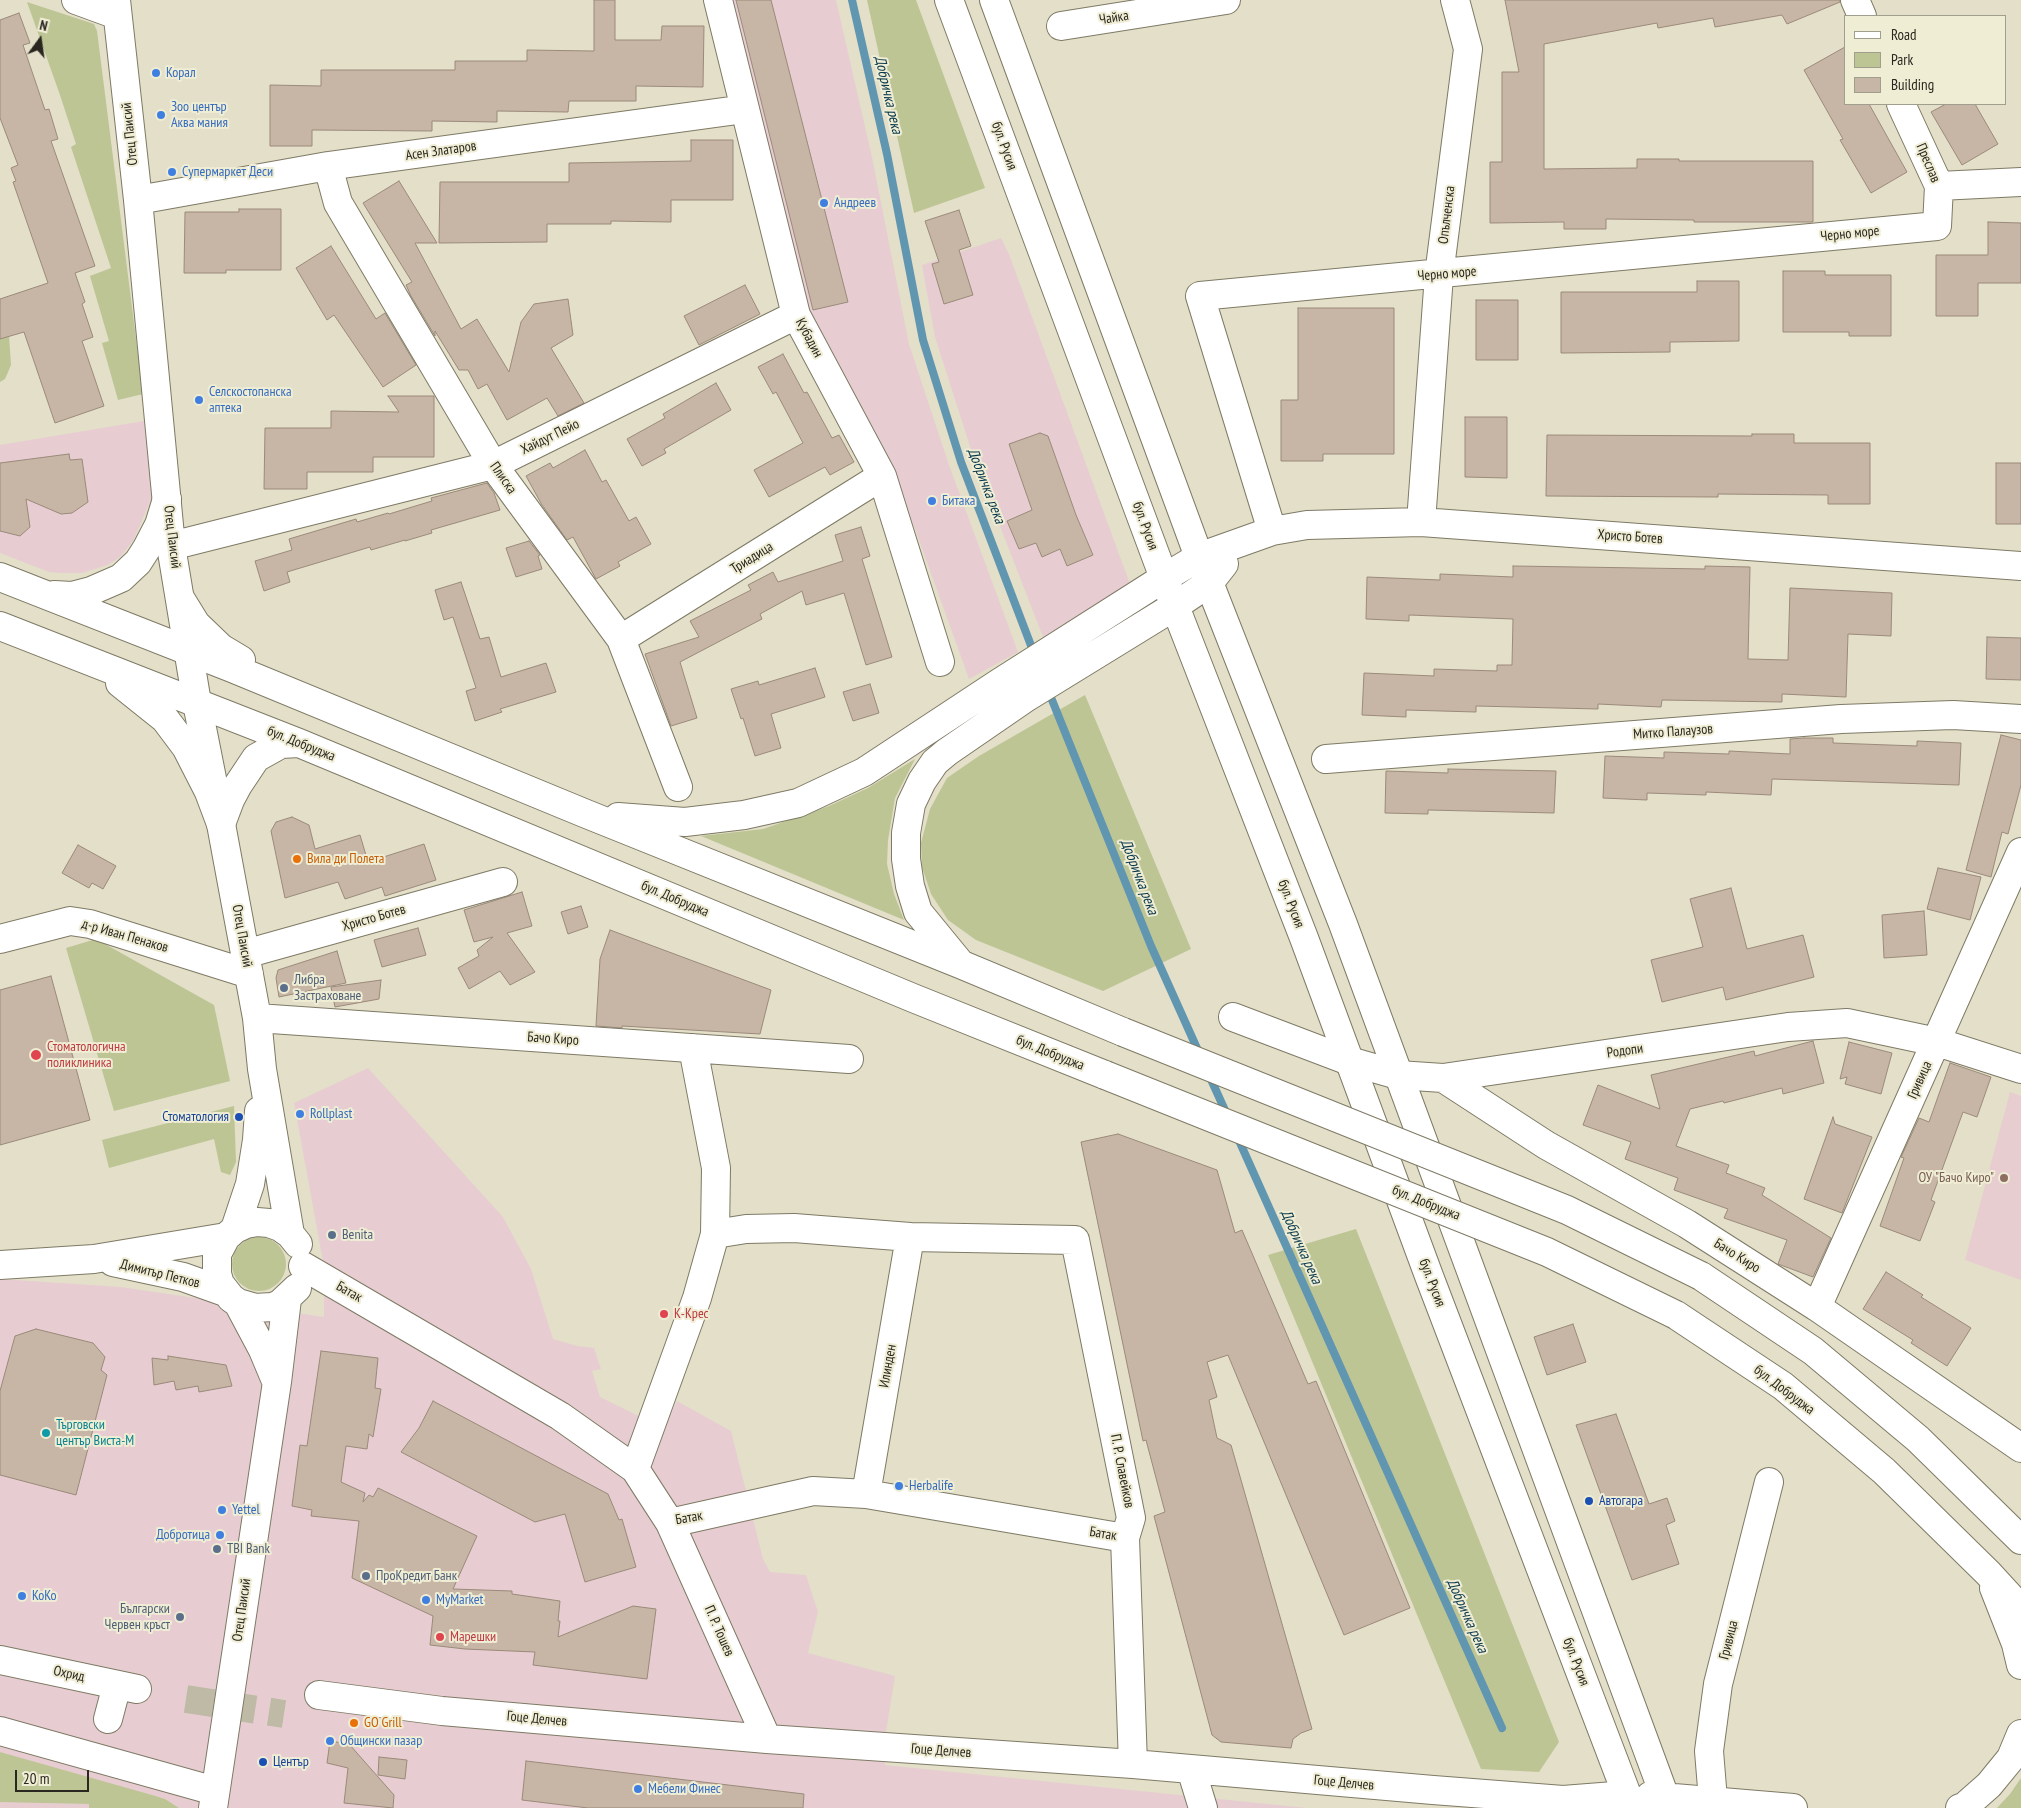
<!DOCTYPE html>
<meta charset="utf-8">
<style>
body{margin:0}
#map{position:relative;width:2021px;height:1808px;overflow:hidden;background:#e3dfc8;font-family:"PT Sans Narrow",sans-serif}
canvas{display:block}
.legend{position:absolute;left:1844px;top:15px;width:162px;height:90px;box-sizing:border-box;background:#f0edd5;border:1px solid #a09e8c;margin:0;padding:6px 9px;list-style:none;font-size:15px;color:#29271f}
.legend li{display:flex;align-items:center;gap:10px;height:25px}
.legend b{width:25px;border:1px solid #a09e8c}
.north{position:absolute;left:15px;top:15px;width:50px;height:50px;-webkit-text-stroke:4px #f0edd5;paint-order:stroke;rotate:14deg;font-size:14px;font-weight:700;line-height:20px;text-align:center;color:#29271f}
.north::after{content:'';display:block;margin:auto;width:18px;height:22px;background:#29271f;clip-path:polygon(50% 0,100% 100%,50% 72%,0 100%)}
.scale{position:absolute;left:15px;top:1770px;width:74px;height:22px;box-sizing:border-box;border:2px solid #29271f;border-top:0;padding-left:6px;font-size:15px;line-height:18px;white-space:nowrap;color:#29271f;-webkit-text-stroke:4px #f0edd5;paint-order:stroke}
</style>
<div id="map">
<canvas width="2021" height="1808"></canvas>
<ul class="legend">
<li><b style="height:6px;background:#fff"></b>Road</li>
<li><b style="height:14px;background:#bdc595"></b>Park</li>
<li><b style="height:14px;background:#c7b6a5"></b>Building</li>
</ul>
<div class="north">N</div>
<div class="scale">20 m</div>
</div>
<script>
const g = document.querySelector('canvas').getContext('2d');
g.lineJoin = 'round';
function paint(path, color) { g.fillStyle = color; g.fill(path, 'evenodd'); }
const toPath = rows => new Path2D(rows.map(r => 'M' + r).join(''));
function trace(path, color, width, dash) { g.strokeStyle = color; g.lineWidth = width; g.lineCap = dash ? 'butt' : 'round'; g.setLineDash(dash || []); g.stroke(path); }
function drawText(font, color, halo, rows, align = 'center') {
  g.font = font + ' "PT Sans Narrow",sans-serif'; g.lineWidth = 4; g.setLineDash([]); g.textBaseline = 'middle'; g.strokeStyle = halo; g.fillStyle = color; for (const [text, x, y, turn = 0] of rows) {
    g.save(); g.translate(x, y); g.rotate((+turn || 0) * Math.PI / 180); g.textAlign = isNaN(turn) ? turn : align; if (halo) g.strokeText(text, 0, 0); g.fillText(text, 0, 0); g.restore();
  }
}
paint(toPath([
 [728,0,836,0,872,157,909,344,949,465,1018,652,969,679,915,529,891,473,805,313],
 [1001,238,1009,254,1130,584,1043,637,974,459,935,337,922,265],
 [144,421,153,495,133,541,120,557,108,565,82,573,60,573,49,572,0,553,0,445],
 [368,1068,503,1217,531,1269,553,1339,577,1346,594,1348,601,1369,592,1371,600,1397,663,1428,677,1401,731,1431,763,1559,770,1572,806,1575,818,1612,808,1653,895,1676,886,1732,885,1765,1307,1808,0,1808,0,1279,121,1287,324,1317,324,1267,294,1103]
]), '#e7cdd2');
paint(toPath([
 [2010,1092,2021,1096,2021,1280,1965,1260],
 [0,1802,90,1804,89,1808,0,1808]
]), '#e8cdd0');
paint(toPath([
 [867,0,916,0,985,188,914,213],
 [27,2,94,24,97,31,143,394,118,400,102,343,109,341,90,276,111,268,71,147,76,144,60,95],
 [9,336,11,365,5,379,0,382,0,339],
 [1085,695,1191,949,1103,991,976,940,948,920,931,894,922,867,921,843,930,809,947,778,979,756],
 [915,759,895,798,888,840,887,864,894,894,904,920,701,836,763,829,829,806,868,788],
 [96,939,214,1005,230,1081,114,1111,66,948],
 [234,1106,236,1162,230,1175,221,1172,214,1139,109,1168,102,1140],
 [1356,1229,1559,1742,1539,1772,1481,1769,1268,1255],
 '232 1264a27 27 0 1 1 54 0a27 27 0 1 1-54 0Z',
 [0,1752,152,1795,165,1799,179,1808,89,1808,89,1804,0,1802],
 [2021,1778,2021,1808,1997,1808,2010,1794]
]), '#bdc595');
trace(toPath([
 [852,0,887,154,923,340,961,462,1035,656],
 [1048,690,1151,946,1200,1055],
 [1209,1075,1228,1117],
 [1237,1136,1502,1728]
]), '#6196b1', 8);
const building = toPath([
 [594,0,615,0,615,40,661,40,662,26,704,26,703,87,636,86,636,101,569,101,568,112,497,111,497,122,432,121,432,131,312,130,312,146,270,146,270,85,321,86,321,70,455,70,455,61,527,61,527,50,594,51,594,0],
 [736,0,771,0,848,302,813,310,736,0],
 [1505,0,1840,0,1840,2,1787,24,1782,15,1715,27,1713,18,1658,28,1657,23,1544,44,1544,169,1637,168,1637,159,1679,159,1679,161,1813,161,1813,222,1694,222,1694,220,1606,219,1606,229,1564,229,1564,222,1490,223,1490,162,1502,162,1502,72,1519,72,1505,0],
 [19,13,30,43,23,45,45,110,49,109,58,139,51,141,95,266,75,273,85,302,82,304,93,337,82,341,104,406,55,423,24,332,0,339,0,299,48,283,13,182,16,181,11,168,18,165,0,118,0,20,19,13],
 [1845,47,1845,104,1869,104,1907,172,1871,193,1840,140,1843,139,1804,70,1845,47],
 [1946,104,1975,104,1998,144,1962,165,1931,112,1946,104],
 [691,140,733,140,733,200,671,200,671,222,611,221,611,224,547,224,547,242,439,243,440,182,569,182,569,163,691,161,691,140],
 [399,181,437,243,415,243,461,329,477,319,509,372,521,322,534,304,568,299,573,335,551,348,584,403,558,416,547,398,507,420,487,384,478,389,468,370,459,370,435,331,435,336,411,296,406,285,412,282,363,203,399,181],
 [239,209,281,209,281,270,226,270,226,273,184,273,185,212,239,212,239,209],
 [959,210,971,246,959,250,973,295,944,304,932,264,939,262,925,221,959,210],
 [1988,222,2021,223,2021,283,1978,283,1978,316,1936,316,1936,255,1988,255,1988,222],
 [331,246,376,319,385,313,416,365,383,387,334,315,327,320,296,268,331,246],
 [1783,271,1825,271,1825,275,1891,275,1891,336,1849,336,1849,332,1783,332,1783,271],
 [1697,281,1739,281,1739,341,1670,342,1670,352,1561,353,1561,292,1697,292,1697,281],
 [745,285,760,314,699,345,684,316,745,285],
 [1476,300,1518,300,1518,360,1476,360,1476,300],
 [1298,308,1394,308,1394,454,1323,454,1323,461,1281,461,1281,400,1298,400,1298,308],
 [783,354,804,393,807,392,832,438,839,435,854,462,830,475,825,467,769,497,754,470,803,443,776,392,773,394,758,367,783,354],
 [716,383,731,410,664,449,666,453,642,466,627,439,665,418,663,414,716,383],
 [388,396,434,396,434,457,373,457,373,472,307,472,307,489,264,489,265,428,331,428,331,411,399,412,388,396],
 [1465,417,1507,417,1507,478,1465,477,1465,417],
 [1040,433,1048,436,1076,515,1093,555,1067,566,1060,549,1042,557,1036,543,1019,549,1007,521,1032,510,1009,444,1040,433],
 [1752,434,1794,434,1794,443,1870,443,1870,504,1828,504,1828,495,1718,494,1718,497,1546,496,1547,435,1752,436,1752,434],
 [585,450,602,482,606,480,629,521,636,517,651,544,618,562,620,566,596,579,573,537,567,540,542,505,526,476,550,463,553,468,585,450],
 [69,454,70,460,82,459,88,502,72,513,61,514,26,499,30,527,20,536,0,531,0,463,69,454],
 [1996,463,2021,463,2021,524,1996,524,1996,463],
 [487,483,494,493,500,510,431,530,432,533,405,541,405,540,371,550,370,547,287,572,290,582,264,591,255,561,292,550,289,539,356,519,357,522,388,513,389,514,432,501,431,498,487,483],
 [861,527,870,556,862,559,892,657,866,665,844,593,806,605,802,591,760,614,762,619,680,662,697,718,671,726,645,654,699,637,690,621,751,590,748,585,773,572,778,582,843,561,835,535,861,527],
 [529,541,540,555,538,556,542,569,516,577,506,548,529,541],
 [1513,566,1705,569,1705,566,1750,567,1748,659,1788,660,1790,588,1892,593,1891,636,1848,634,1846,697,1782,694,1782,702,1662,700,1661,707,1598,704,1598,709,1476,706,1476,712,1406,710,1406,717,1362,715,1364,673,1434,676,1434,669,1497,671,1497,665,1512,665,1513,619,1409,615,1409,621,1366,619,1367,577,1440,580,1440,574,1513,577,1513,566],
 [461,582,480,639,489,637,501,677,546,663,556,692,500,709,502,712,475,721,466,691,476,688,453,617,444,620,435,590,461,582],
 [1987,637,2021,638,2021,680,1986,679,1987,637],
 [815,668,825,697,771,714,781,748,755,756,743,718,741,719,731,689,758,681,759,685,815,668],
 [870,684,879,713,853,721,843,692,870,684],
 [2001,735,2021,740,2021,785,2008,834,2002,832,1991,877,1966,870,2001,735],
 [1804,738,1833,738,1833,743,1917,746,1917,741,1961,743,1959,785,1772,779,1771,795,1706,792,1706,795,1647,793,1647,800,1603,798,1605,756,1664,758,1664,752,1729,754,1729,751,1790,754,1790,739,1804,738],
 [1448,769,1556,771,1554,813,1428,810,1428,814,1385,813,1386,771,1448,773,1448,769],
 [292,817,309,825,315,849,360,835,368,862,424,844,436,880,385,896,382,887,345,899,338,882,285,898,271,831,276,822,292,817],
 [78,845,116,866,103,889,92,883,89,888,62,873,78,845],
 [1938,868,1981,877,1970,920,1927,909,1938,868],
 [1731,888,1747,949,1803,935,1814,977,1726,1000,1723,987,1662,1002,1651,960,1703,947,1690,899,1731,888],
 [522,892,532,926,507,933,535,972,510,985,500,971,469,989,458,968,479,956,477,950,493,937,474,942,464,910,522,892],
 [581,906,588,927,568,934,561,912,581,906],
 [1924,911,1927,955,1884,958,1882,915,1924,911],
 [418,928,426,955,382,967,374,940,418,928],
 [610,930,771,990,760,1034,622,1026,622,1028,596,1026,600,959,610,930],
 [337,951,346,983,279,997,276,978,278,970,337,951],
 [51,976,90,1120,0,1145,0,990,51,976],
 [381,980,379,999,335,1007,331,987,381,980],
 [1813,1041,1824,1083,1783,1094,1782,1088,1724,1103,1723,1101,1690,1109,1676,1146,1729,1165,1726,1173,1765,1188,1762,1195,1831,1238,1813,1277,1778,1264,1787,1240,1724,1218,1728,1209,1674,1190,1678,1178,1625,1159,1631,1142,1583,1125,1598,1085,1660,1109,1651,1075,1754,1051,1755,1056,1813,1041],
 [1849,1042,1892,1053,1881,1094,1845,1084,1847,1077,1840,1079,1849,1042],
 [1950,1063,1991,1077,1977,1117,1963,1112,1931,1200,1935,1202,1920,1241,1880,1226,1904,1158,1901,1157,1919,1118,1929,1122,1950,1063],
 [1833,1117,1835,1124,1872,1137,1842,1213,1804,1199,1833,1117],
 [1118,1134,1217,1170,1235,1233,1242,1230,1308,1384,1316,1381,1410,1608,1344,1635,1228,1355,1207,1362,1217,1397,1209,1400,1217,1438,1231,1445,1312,1729,1301,1733,1293,1739,1291,1748,1221,1742,1212,1735,1154,1516,1165,1512,1146,1440,1143,1441,1081,1142,1118,1134],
 [1886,1272,1923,1295,1921,1297,1971,1328,1947,1366,1911,1343,1913,1340,1863,1309,1886,1272],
 [1573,1324,1586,1362,1547,1375,1534,1337,1573,1324],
 [36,1329,93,1343,105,1357,101,1370,107,1375,76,1495,0,1475,0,1391,15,1336,36,1329],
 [321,1351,378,1358,375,1388,381,1389,373,1437,369,1434,367,1449,346,1446,341,1482,365,1493,363,1502,369,1495,373,1497,378,1488,477,1536,453,1589,512,1591,512,1594,560,1601,558,1621,560,1621,558,1637,633,1606,656,1609,647,1679,533,1665,535,1652,465,1649,430,1645,433,1616,352,1578,359,1521,311,1516,312,1510,292,1506,300,1445,307,1446,321,1351],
 [168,1356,226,1365,232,1386,199,1392,198,1386,176,1390,174,1381,154,1385,152,1358,168,1360,168,1356],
 [433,1401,608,1494,619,1520,622,1519,636,1567,585,1582,565,1514,535,1522,401,1452,419,1428,433,1401],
 [1616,1414,1649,1504,1667,1498,1675,1521,1666,1525,1679,1564,1632,1580,1576,1425,1616,1414],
 [330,1741,349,1744,394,1795,393,1808,344,1803,348,1768,327,1763,330,1741],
 [379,1757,407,1760,405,1779,378,1775,379,1757],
 [526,1761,804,1794,803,1808,588,1808,522,1800,526,1761]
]);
paint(building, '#c7b6a5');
trace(building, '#9b8a7a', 1);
trace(toPath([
 [186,1699,284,1714]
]), '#bebaa6', 28, [28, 14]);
const minor = toPath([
 [76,0,117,15],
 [116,0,138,200,171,546,197,703,221,824,257,1018,262,1069,290,1234],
 [718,0,796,315,882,476,940,662],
 [1855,0,1862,16],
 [1061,26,1226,0],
 [328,166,338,203,493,465,621,639,678,787],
 [1939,186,2021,182],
 [138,200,328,166,745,109],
 [1421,522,1439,275,1468,49,1455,0],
 [1272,531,1200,296,1937,226,1939,186,1901,104],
 [171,546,493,465,796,315],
 [1164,578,1199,557,1272,531,1307,525,1421,522,2021,566],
 [1175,606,1209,583,1224,564],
 [621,639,882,476],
 [1326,759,1841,719,1953,715,2021,719],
 [0,939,70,921,90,924,249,974],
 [245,954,503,882],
 [1233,1017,1349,1061,1398,1075,1443,1078,1788,1027,1847,1023,1937,1042,2021,1069],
 [257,1018,849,1059],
 [1443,1078,1546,1145,1687,1224,1817,1307,2021,1448],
 [259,1111,257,1140,250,1184,235,1229,226,1237,217,1254,217,1274,220,1284,231,1298,238,1303,255,1308,272,1307,280,1304,297,1288],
 [235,1229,246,1224,257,1222,269,1223,280,1227,290,1234,298,1244],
 [715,1234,746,1229,794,1228,910,1237,866,1494],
 [910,1237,1075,1240,1131,1518,1125,1538,1133,1764],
 [113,1262,183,1277,225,1292],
 [0,1265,94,1259,226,1237],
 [303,1266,560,1416,635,1469,670,1523,767,1739],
 [238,1303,263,1350,276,1381],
 [1817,1307,2021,852],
 [635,1469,697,1298,715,1234,716,1168,693,1048],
 [670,1523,813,1491,866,1494,1125,1538],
 [0,1660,137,1689],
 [319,1695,442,1711,767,1739,1133,1764,1433,1790,1563,1800,1627,1795],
 [108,1719,117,1685],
 [0,1731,215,1791],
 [1191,1769,1203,1808],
 [1713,1800,1709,1751,1718,1684,1769,1482],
 [213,1808,277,1382,287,1299]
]);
const major = toPath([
 [949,0,1164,578,1304,938,1429,1276,1632,1808],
 [994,0,1199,557,1343,924,1669,1808],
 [0,577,232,668,584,813,960,964,1123,1032],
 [54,595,72,596,91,591,121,578,138,562,147,548,159,525,167,499],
 [180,598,196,624,221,648,241,660],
 [0,626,299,743,913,998,1105,1075],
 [120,683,165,719,186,747,209,792,221,824],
 [618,817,685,822,744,815,798,803,864,772,999,683,1164,578],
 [221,824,230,800,238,785,256,758,281,744,299,743],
 [959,962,918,912,910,886,906,859,906,833,911,804,922,781,935,762,947,752,1027,697,1175,606],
 [1701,1276,1813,1351,1918,1439,2021,1540],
 [1676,1315,1783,1386,1884,1471,1988,1573,2021,1609],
 [1994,1588,2016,1644,2021,1665],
 [1650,1796,1793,1808],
 [1960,1808,1964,1807,1989,1785,2011,1758,2021,1734]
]);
trace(minor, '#7e7a65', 30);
trace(major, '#7e7a65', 30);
trace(minor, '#fff', 28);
trace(major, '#fff', 28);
const majorBridge = toPath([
 [1123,1032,1567,1210,1701,1276],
 [1105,1075,1547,1252,1676,1315]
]);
trace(majorBridge, '#7e7a65', 30, []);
trace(majorBridge, '#fff', 28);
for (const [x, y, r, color] of [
 [156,73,5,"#3f7fe0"],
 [161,115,5,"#3f7fe0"],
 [172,172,5,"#3f7fe0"],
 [824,203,5,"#3f7fe0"],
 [199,400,5,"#3f7fe0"],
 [932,501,5,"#3f7fe0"],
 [297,859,5,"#e8710a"],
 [284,988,5,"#5c6f8a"],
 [36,1055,6,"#e0444e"],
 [300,1114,5,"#3f7fe0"],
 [239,1117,5,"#1a4fb4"],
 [2004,1178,5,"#8d6e63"],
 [332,1235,5,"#5c6f8a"],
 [664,1314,5,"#e0444e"],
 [46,1433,5,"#0f9aa8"],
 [899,1486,5,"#3f7fe0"],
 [1589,1501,5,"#1a4fb4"],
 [222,1510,5,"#3f7fe0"],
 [220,1535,5,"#3f7fe0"],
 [217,1549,5,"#5c6f8a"],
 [366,1576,5,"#5c6f8a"],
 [22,1596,5,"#3f7fe0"],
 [426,1600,5,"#3f7fe0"],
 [180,1617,5,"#5c6f8a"],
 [440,1637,5,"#e0444e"],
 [354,1723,5,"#e8710a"],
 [330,1741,5,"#3f7fe0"],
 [263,1762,5,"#1a4fb4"],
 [638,1789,5,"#3f7fe0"]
]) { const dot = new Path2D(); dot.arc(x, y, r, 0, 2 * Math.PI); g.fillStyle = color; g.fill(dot); trace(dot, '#f0edd5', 2); }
drawText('14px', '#29271f', '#f0edd5', [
 ["Чайка",1114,18,-9],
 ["Отец Паисий",130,134,-96],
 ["бул. Русия",1004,146,70],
 ["Асен Златаров",441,151,-8],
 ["Преслав",1928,163,67],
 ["Опълченска",1447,215,-83],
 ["Черно море",1850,234,-6],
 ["Черно море",1447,274,-5],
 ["Кубадин",809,338,62],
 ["Хайдут Пейо",550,437,-26],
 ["Плиска",503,478,55],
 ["бул. Русия",1145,526,70],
 ["Отец Паисий",172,537,83],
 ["Христо Ботев",1630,537,4],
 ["Триадица",752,558,-32],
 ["Митко Палаузов",1673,732,-4],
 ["бул. Добруджа",301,744,22],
 ["бул. Добруджа",675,899,23],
 ["бул. Русия",1291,904,69],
 ["Христо Ботев",374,918,-16],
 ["д-р Иван Пенаков",125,936,16],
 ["Отец Паисий",242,936,80],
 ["Бачо Киро",553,1039,4],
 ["Родопи",1625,1051,-8],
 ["бул. Добруджа",1050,1053,22],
 ["Гривица",1920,1080,-66],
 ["бул. Добруджа",1426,1203,22],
 ["Бачо Киро",1737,1256,32],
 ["Димитър Петков",160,1274,14],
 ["бул. Русия",1432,1283,69],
 ["Батак",349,1292,30],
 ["Илинден",888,1366,-80],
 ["бул. Добруджа",1784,1390,37],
 ["П. Р. Славейков",1122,1471,79],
 ["Батак",689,1518,-10],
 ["Батак",1103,1534,9],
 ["Отец Паисий",242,1610,-82],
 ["П. Р. Тошев",719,1631,66],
 ["Гривица",1729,1640,-76],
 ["бул. Русия",1576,1662,69],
 ["Охрид",69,1674,12],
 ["Гоце Делчев",537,1719,5],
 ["Гоце Делчев",941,1751,4],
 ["Гоце Делчев",1344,1783,5]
]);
drawText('14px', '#366cbe', '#f0edd5', [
 ["Корал",166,73],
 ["Зоо център",171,107],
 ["Аква мания",171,123],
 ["Супермаркет Деси",182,172],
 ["Андреев",834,203],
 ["Селскостопанска",209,392],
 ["аптека",209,408],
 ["Битака",942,501],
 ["Rollplast",310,1114],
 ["Herbalife",909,1486],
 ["Yettel",232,1510],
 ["Добротица",210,1535,"right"],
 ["КоКо",32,1596],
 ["MyMarket",436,1600],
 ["Общински пазар",340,1741],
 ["Мебели Финес",648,1789]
], 'left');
drawText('14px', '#c56008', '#f0edd5', [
 ["Вила ди Полета",307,859],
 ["GO Grill",364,1723]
], 'left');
drawText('14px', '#4e5e75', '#f0edd5', [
 ["Либра",294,980],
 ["Застраховане",294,996],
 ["Benita",342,1235],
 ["TBI Bank",227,1549],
 ["ПроКредит Банк",376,1576],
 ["Български",170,1609,"right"],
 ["Червен кръст",170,1625,"right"]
], 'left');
drawText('14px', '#be3a42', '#f0edd5', [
 ["Стоматологична",47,1047],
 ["поликлиника",47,1063],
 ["К-Крес",674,1314],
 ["Марешки",450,1637]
], 'left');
drawText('14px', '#164399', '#f0edd5', [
 ["Стоматология",229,1117,"right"],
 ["Aвтогара",1599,1501],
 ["Център",273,1762]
], 'left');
drawText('14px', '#785e54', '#f0edd5', [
 ["ОУ \"Бачо Киро\"",1994,1178]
], 'right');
drawText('14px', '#0d838f', '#f0edd5', [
 ["Търговски",56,1425],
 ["център Виста-М",56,1441]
], 'left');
drawText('italic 15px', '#06374b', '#f0edd5', [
 ["Добричка река",888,95,77],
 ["Добричка река",986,486,69],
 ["Добричка река",1139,877,69],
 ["Добричка река",1301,1247,66],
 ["Добричка река",1467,1616,66]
]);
</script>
